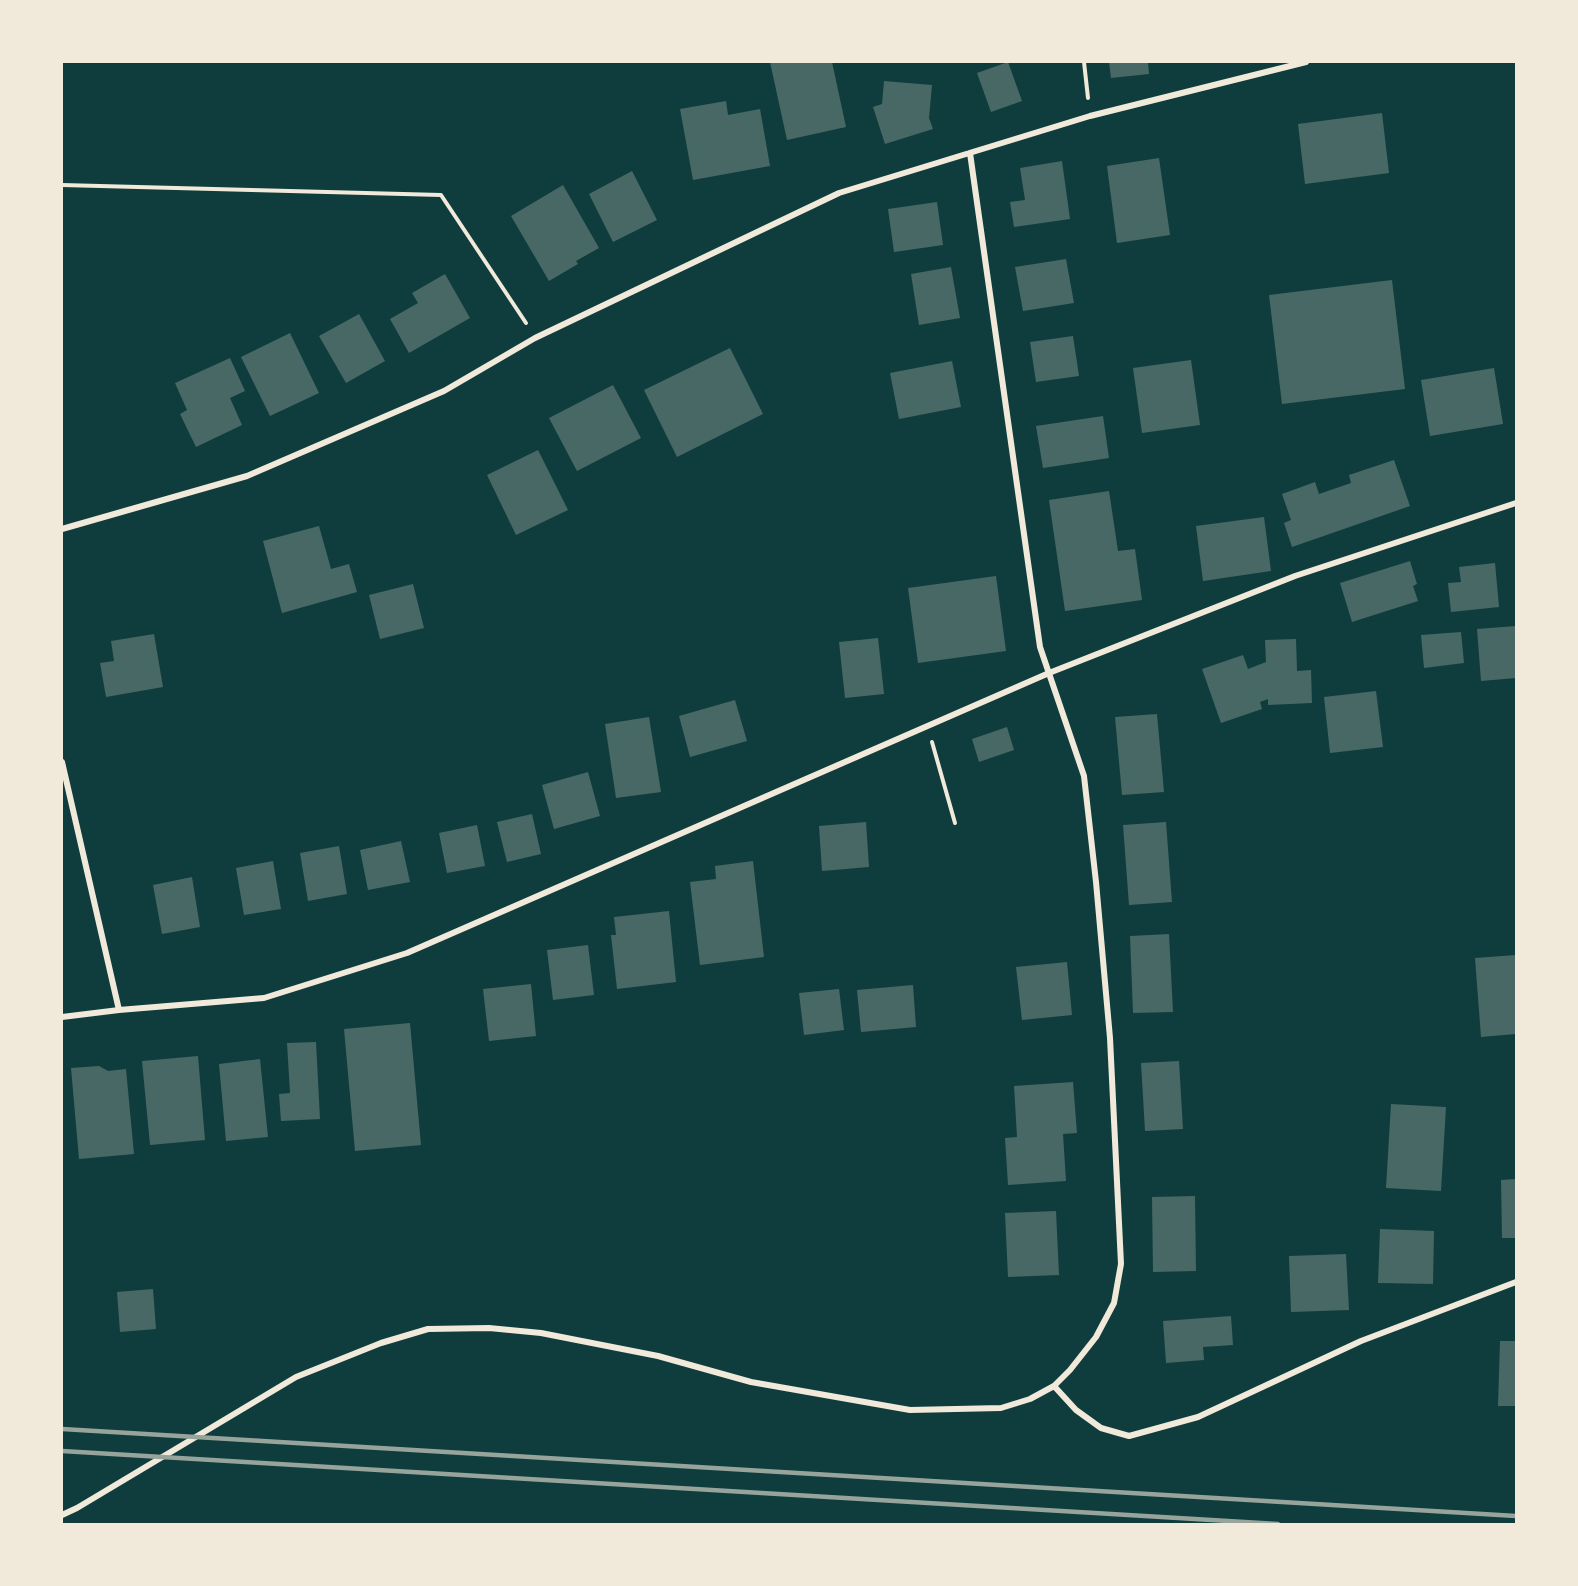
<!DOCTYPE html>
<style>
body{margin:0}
#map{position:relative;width:1578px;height:1586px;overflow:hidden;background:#0f3d3e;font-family:"PT Serif",serif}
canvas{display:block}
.frame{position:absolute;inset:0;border:63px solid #f1e9da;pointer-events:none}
</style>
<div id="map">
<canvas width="1578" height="1586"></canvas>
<div class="frame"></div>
</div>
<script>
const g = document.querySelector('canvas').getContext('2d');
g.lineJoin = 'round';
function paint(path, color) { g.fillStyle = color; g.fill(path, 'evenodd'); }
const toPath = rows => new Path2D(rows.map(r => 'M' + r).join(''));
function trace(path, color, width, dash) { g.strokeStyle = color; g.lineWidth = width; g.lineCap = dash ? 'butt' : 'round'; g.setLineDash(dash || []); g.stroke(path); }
paint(toPath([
 [770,62,832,62,846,127,787,140],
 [1008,62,1022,101,991,112,977,73],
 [1109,62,1148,62,1149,74,1111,78],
 [884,81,932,85,929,118,933,129,885,144,873,107,882,104],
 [726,101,728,115,760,109,770,166,693,180,680,109],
 [1382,113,1389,173,1305,184,1298,124],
 [1159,158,1170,235,1117,243,1107,166],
 [1062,161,1070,219,1014,227,1010,202,1025,200,1020,168],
 [632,171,657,220,613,242,589,194],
 [563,185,599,248,576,261,578,264,549,281,511,216],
 [937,202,943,245,894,252,888,209],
 [1066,259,1074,303,1023,311,1015,267],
 [951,267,960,318,919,325,911,274],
 [445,274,470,318,409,353,390,319,418,303,412,293],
 [1392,280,1405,389,1282,404,1269,295],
 [359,314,385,361,346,383,319,336],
 [290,333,319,393,270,416,241,357],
 [1073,336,1079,376,1036,382,1030,342],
 [730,348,763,414,677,457,644,390],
 [230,358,245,391,230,398,242,425,196,447,180,414,187,410,175,383],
 [1191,360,1200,425,1142,433,1133,368],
 [952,361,961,407,899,419,890,373],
 [1494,368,1503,424,1430,436,1421,380],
 [613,385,641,438,577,471,549,418],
 [1103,416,1109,458,1043,468,1036,426],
 [538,450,568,510,516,535,487,475],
 [1394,460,1410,506,1292,547,1284,523,1291,520,1282,494,1315,482,1319,494,1351,483,1349,475],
 [1109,491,1118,551,1135,549,1142,600,1065,611,1049,500],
 [1264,517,1271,571,1203,581,1196,526],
 [319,526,331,569,349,564,357,592,282,613,263,541],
 [1410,561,1417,584,1413,586,1418,601,1352,622,1340,583],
 [1495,563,1499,607,1451,612,1448,583,1461,582,1459,567],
 [996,576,1006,651,918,663,908,588],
 [413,584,424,628,380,639,369,595],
 [1516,626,1516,678,1481,681,1477,629],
 [1461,632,1464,663,1424,668,1421,635],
 [154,634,163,687,106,697,100,663,114,661,111,641],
 [878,638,884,694,845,698,839,642],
 [1296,639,1297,671,1311,670,1312,703,1268,705,1268,699,1260,702,1262,709,1221,723,1202,669,1243,655,1248,669,1266,662,1265,640],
 [1376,691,1383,747,1330,753,1324,697],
 [735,700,747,741,690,757,679,716],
 [1157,714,1164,792,1122,795,1115,717],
 [649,717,661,792,616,798,605,724],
 [1007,727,1014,750,979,762,972,739],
 [588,772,600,816,554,829,542,785],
 [532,814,541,854,507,862,497,822],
 [866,822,869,867,822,871,819,826],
 [1166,822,1172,902,1129,905,1123,825],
 [477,825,485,866,447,873,439,833],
 [401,841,410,882,368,890,360,850],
 [339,846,347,894,308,901,300,853],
 [273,861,281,909,244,915,236,868],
 [753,861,764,957,700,965,690,882,716,879,715,866],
 [192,877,200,927,162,934,153,885],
 [669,911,676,982,617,989,611,935,616,935,614,917],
 [1169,934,1173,1012,1133,1013,1130,936],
 [588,945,594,995,553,1000,547,950],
 [1516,955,1516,1034,1481,1037,1475,958],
 [1067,962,1072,1015,1022,1020,1016,967],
 [531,984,536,1036,489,1041,483,989],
 [913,985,916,1027,861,1032,857,990],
 [839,989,844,1030,804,1035,799,993],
 [410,1023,421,1145,355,1151,344,1029],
 [316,1042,320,1119,281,1121,279,1094,290,1093,287,1043],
 [198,1056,205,1140,150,1145,142,1061],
 [260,1059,268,1137,226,1141,219,1064],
 [1179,1061,1183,1129,1145,1131,1141,1063],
 [99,1066,108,1071,126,1069,134,1154,79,1159,71,1068],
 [1073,1082,1077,1133,1063,1134,1066,1181,1008,1185,1005,1138,1017,1137,1014,1086],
 [1391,1104,1446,1107,1441,1191,1386,1188],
 [1516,1179,1516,1238,1502,1238,1501,1180],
 [1195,1196,1196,1271,1153,1272,1152,1197],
 [1056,1211,1059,1275,1008,1277,1005,1213],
 [1380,1229,1434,1231,1433,1284,1378,1283],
 [1346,1254,1349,1310,1291,1312,1289,1256],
 [153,1289,156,1329,120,1332,117,1292],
 [1231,1316,1233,1345,1203,1347,1204,1360,1166,1363,1163,1321],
 [1500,1341,1516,1341,1516,1406,1498,1406]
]), '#486865');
trace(toPath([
 [1084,62,1088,98],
 [62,185,441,195,526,323],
 [932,742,955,823]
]), '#f1e9da', 4);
trace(toPath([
 [62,529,247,476,444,391,535,338,839,193,1090,116,1306,62],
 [62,762,119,1010],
 [62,1017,119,1010,264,998,407,953,1049,673,1295,576,1516,503],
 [1054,1386,1076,1410,1101,1428,1129,1436,1198,1417,1361,1341,1516,1282],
 [62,1515,77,1508,296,1377,381,1343,428,1329,489,1328,541,1333,658,1356,751,1382,910,1410,1001,1408,1030,1399,1054,1386,1070,1370,1096,1337,1114,1303,1121,1264,1110,1038,1096,882,1084,776,1040,647,970,153]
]), '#f1e9da', 6);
trace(toPath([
 [62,1429,1516,1516],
 [62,1451,1278,1524]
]), '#97a49c', 4.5);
</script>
